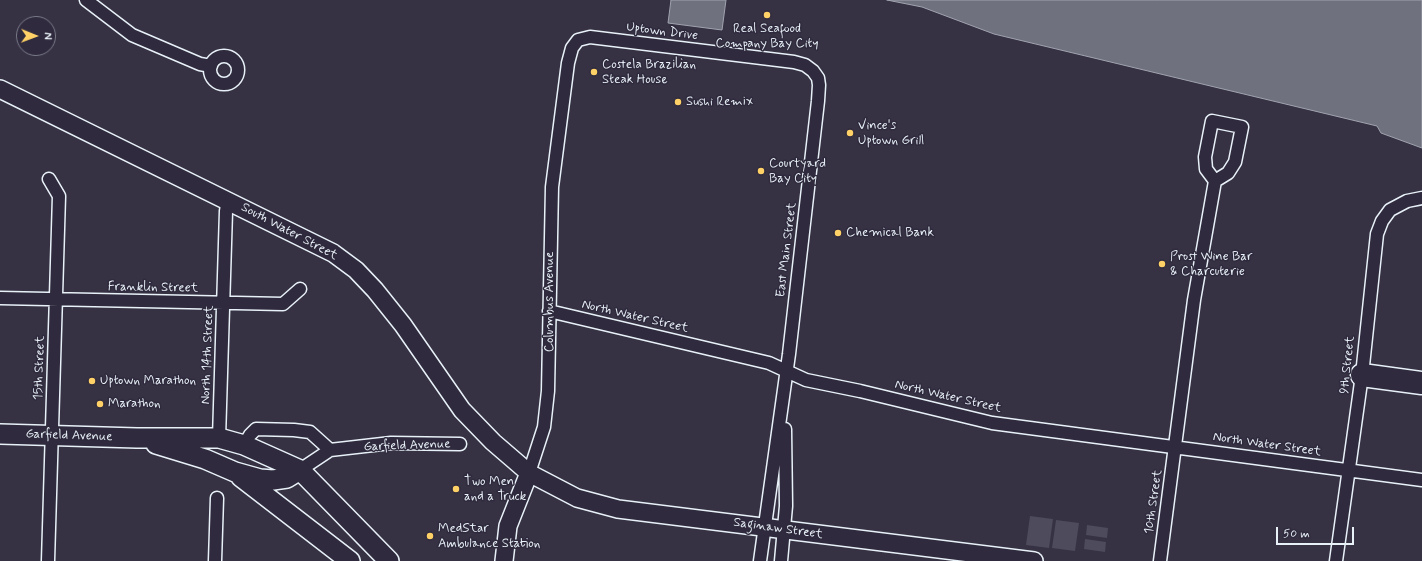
<!DOCTYPE html>
<style>
body{margin:0}
#map{position:relative;width:1422px;height:561px;overflow:hidden;background:#363244;font-family:Mynerve,sans-serif}
canvas{display:block}
.north{position:absolute;left:16px;top:16px;width:40px;height:40px;box-sizing:border-box;background:#2f2a3d;border:1px solid #797a88;border-radius:50%;rotate:91deg;font-size:11px;font-weight:700;line-height:16px;text-align:center;color:#e8f1f8}
.north::after{content:'';display:block;margin:auto;width:14px;height:18px;background:#ffd166;clip-path:polygon(50% 0,100% 100%,50% 72%,0 100%)}
.scale{position:absolute;left:1276px;top:527px;width:78px;height:18px;box-sizing:border-box;border:2px solid #e8f1f8;border-top:0;padding-left:5px;font-size:12px;line-height:14px;white-space:nowrap;color:#e8f1f8;-webkit-text-stroke:3px #2f2a3d;paint-order:stroke}
</style>
<div id="map">
<canvas width="1422" height="561"></canvas>
<div class="north">N</div>
<div class="scale">50 m</div>
</div>
<script>
const g = document.querySelector('canvas').getContext('2d');
g.lineJoin = 'round';
function paint(path, color) { g.fillStyle = color; g.fill(path, 'evenodd'); }
const toPath = rows => new Path2D(rows.map(r => 'M' + r).join(''));
function trace(path, color, width, dash) { g.strokeStyle = color; g.lineWidth = width; g.lineCap = dash ? 'butt' : 'round'; g.setLineDash(dash || []); g.stroke(path); }
function drawText(font, color, halo, rows, align = 'center') {
  g.font = font + ' Mynerve,sans-serif'; g.lineWidth = 3; g.setLineDash([]); g.textBaseline = 'middle'; g.strokeStyle = halo; g.fillStyle = color; for (const [text, x, y, turn = 0] of rows) {
    g.save(); g.translate(x, y); g.rotate((+turn || 0) * Math.PI / 180); g.textAlign = isNaN(turn) ? turn : align; if (halo) g.strokeText(text, 0, 0); g.fillText(text, 0, 0); g.restore();
  }
}
paint(toPath([
 [1030,516,1053,519,1049,548,1026,545],
 [1056,520,1079,523,1075,551,1052,548],
 [1087,525,1108,528,1107,538,1086,535],
 [1085,539,1106,542,1105,552,1084,549]
]), '#4d4b5c');
const water = toPath([
 [671,0,726,0,722,30,668,23,671,0],
 [887,0,1422,0,1422,148,1381,133,1377,126,994,34,922,7,887,0]
]);
paint(water, '#70717f');
trace(water, '#a0a4af', 1);
const street = toPath([
 [86,0,132,35,200,64,211,66],
 '210 70a14 14 0 1 1 28 0a14 14 0 1 1-28 0Z',
 [0,298,283,304,300,289],
 [549,311,769,363,806,380,860,391,992,423,1422,480],
 [219,438,226,211,228,200],
 [244,445,250,435,256,429,294,430,310,432,330,450],
 [300,470,330,450,391,443,460,444],
 [529,473,544,427,548,391,552,187,568,63,572,48,578,40,590,37,794,62,805,65,813,71,818,78,819,85,818,101,789,354,760,561],
 [48,561,59,196,49,179],
 [215,561,217,498],
 [781,561,786,506,785,429],
 [1160,561,1194,300,1215,181,1228,173,1235,162,1242,127,1212,121,1205,157,1206,169,1215,181],
 [1336,561,1362,375,1377,234,1382,221,1390,210,1407,201,1422,198]
]);
const secondary = toPath([
 [0,89,333,253,356,270,375,290,403,325,462,410,493,442,529,473,577,498,618,509,1034,561],
 [504,561,508,526,529,473]
]);
const primary = toPath([
 [0,434,137,438,219,438,244,445,300,470,389,561],
 [156,444,205,459,235,472,260,479,273,480,287,478,300,470],
 [241,477,350,561]
]);
const highway = toPath([
 [1362,375,1422,383]
]);
trace(street, '#e8f1f8', 15);
trace(secondary, '#e8f1f8', 20);
trace(primary, '#e8f1f8', 22);
trace(highway, '#e8f1f8', 25);
trace(street, '#2f2a3d', 12);
trace(secondary, '#2f2a3d', 17);
trace(primary, '#2f2a3d', 19);
trace(highway, '#2f2a3d', 22);
for (const [x, y, r, color] of [
 [767,15,4,"#ffd166"],
 [594,72,4,"#ffd166"],
 [678,102,4,"#ffd166"],
 [850,133,4,"#ffd166"],
 [761,171,4,"#ffd166"],
 [838,233,4,"#ffd166"],
 [1162,264,4,"#ffd166"],
 [92,381,4,"#ffd166"],
 [100,404,4,"#ffd166"],
 [456,489,4,"#ffd166"],
 [430,536,4,"#ffd166"]
]) { const dot = new Path2D(); dot.arc(x, y, r, 0, 2 * Math.PI); g.fillStyle = color; g.fill(dot); trace(dot, '#2f2a3d', 1.5); }
drawText('13px', '#e8f1f8', '#2f2a3d', [
 ["Real Seafood",767,29,"center"],
 ["Company Bay City",767,44,"center"],
 ["Costela Brazilian",602,65],
 ["Steak House",602,80],
 ["Sushi Remix",686,102],
 ["Vince's",858,126],
 ["Uptown Grill",858,141],
 ["Courtyard",769,164],
 ["Bay City",769,179],
 ["Chemical Bank",846,233],
 ["Prost Wine Bar",1170,257],
 ["& Charcuterie",1170,272],
 ["Uptown Marathon",100,381],
 ["Marathon",108,404],
 ["Two Men",464,482],
 ["and a Truck",464,497],
 ["MedStar",438,529],
 ["Ambulance Station",438,544]
], 'left');
drawText('13px', '#e8f1f8', '#2f2a3d', [
 ["Uptown Drive",662,32,7],
 ["South Water Street",289,232,28],
 ["East Main Street",787,250,-83],
 ["Franklin Street",153,288,1],
 ["Columbus Avenue",550,302,-90],
 ["North Water Street",635,317,13],
 ["North 14th Street",208,355,-88],
 ["9th Street",1348,365,-84],
 ["15th Street",40,368,-88],
 ["North Water Street",948,397,13],
 ["Garfield Avenue",69,436,2],
 ["North Water Street",1267,445,8],
 ["Garfield Avenue",407,446,-2],
 ["10th Street",1154,502,-82],
 ["Saginaw Street",778,529,8]
]);
</script>
